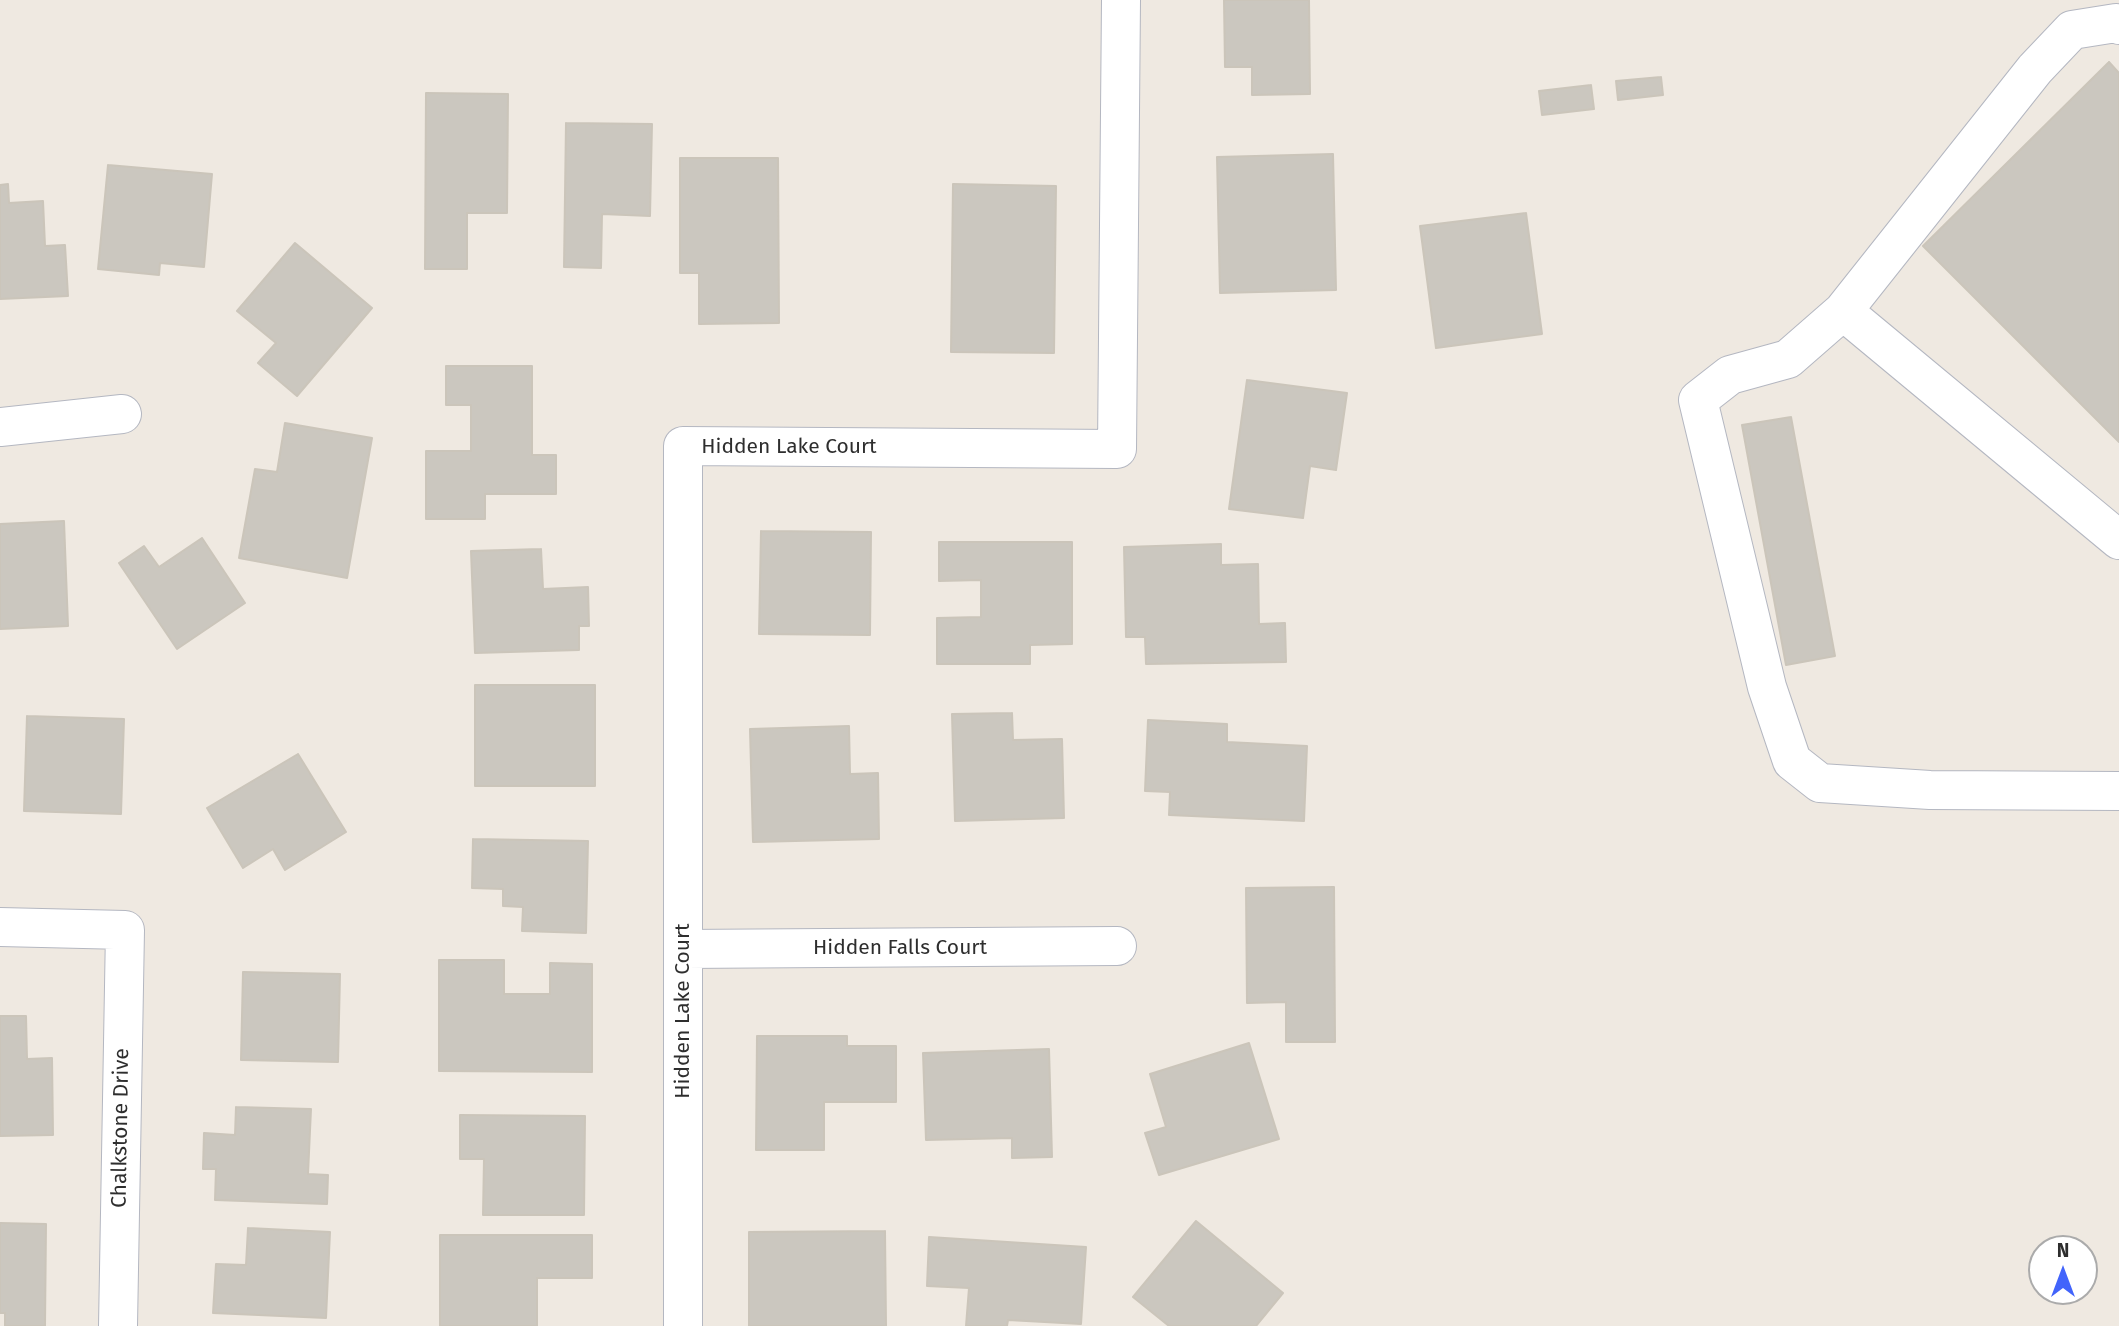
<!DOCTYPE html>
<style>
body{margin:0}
#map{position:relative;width:2119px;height:1326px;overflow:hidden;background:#efe9e1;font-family:"Fira Sans",sans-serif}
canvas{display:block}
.north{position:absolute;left:2028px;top:1235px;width:70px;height:70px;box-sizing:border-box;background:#fff;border:2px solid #ababab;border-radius:50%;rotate:0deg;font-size:19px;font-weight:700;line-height:28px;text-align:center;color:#2e2e2e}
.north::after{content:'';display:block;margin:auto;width:24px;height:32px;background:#4264fb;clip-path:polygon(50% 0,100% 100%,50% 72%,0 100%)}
</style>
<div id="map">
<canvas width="2119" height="1326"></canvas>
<div class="north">N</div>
</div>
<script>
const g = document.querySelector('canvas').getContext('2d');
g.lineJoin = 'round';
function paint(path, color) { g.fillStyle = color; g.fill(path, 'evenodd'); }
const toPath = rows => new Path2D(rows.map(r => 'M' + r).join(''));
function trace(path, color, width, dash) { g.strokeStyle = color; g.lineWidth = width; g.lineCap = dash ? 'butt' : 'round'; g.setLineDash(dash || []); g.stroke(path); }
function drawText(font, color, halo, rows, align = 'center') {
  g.font = font + ' "Fira Sans",sans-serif'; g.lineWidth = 6; g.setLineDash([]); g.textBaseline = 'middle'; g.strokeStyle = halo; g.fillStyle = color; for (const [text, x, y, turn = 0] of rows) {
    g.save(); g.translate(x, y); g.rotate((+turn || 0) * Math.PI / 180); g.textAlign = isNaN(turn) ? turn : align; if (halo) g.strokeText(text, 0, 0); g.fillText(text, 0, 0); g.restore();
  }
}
const building = toPath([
 [1224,0,1309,0,1310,94,1252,95,1252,67,1225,67,1224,0],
 [2109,62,2119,73,2119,442,1923,246,2109,62],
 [1661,77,1663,95,1618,100,1616,81,1661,77],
 [1591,85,1594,109,1542,115,1539,91,1591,85],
 [426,93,508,94,507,213,467,213,467,269,425,269,426,93],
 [566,123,652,124,650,216,602,214,601,268,564,267,566,123],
 [1333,154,1336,290,1220,293,1217,157,1333,154],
 [680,158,778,158,779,323,699,324,699,273,680,273,680,158],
 [108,165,212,174,204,267,160,263,159,275,98,269,108,165],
 [8,184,9,203,43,201,45,246,65,245,68,296,0,299,0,185,8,184],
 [953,184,1056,186,1054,353,951,352,953,184],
 [1526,213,1542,334,1436,348,1420,226,1526,213],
 [295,243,372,308,297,396,258,363,276,343,237,311,295,243],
 [446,366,532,366,532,455,556,455,556,494,485,494,485,519,426,519,426,451,471,451,471,405,446,405,446,366],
 [1247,380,1347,393,1336,470,1310,466,1303,518,1229,509,1247,380],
 [1791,417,1835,656,1786,665,1742,425,1791,417],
 [285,423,372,438,347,578,239,558,255,469,277,472,285,423],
 [64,521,68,626,0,629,0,524,64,521],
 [761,531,871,532,870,635,759,634,761,531],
 [202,538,245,603,177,649,119,563,144,546,159,567,202,538],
 [939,542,1072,542,1072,644,1030,645,1030,664,937,664,937,618,981,617,981,580,939,581,939,542],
 [1221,544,1221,565,1258,564,1259,624,1285,623,1286,662,1146,664,1145,637,1126,637,1124,547,1221,544],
 [541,549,543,589,588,587,589,626,579,626,579,650,475,653,471,551,541,549],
 [475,685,595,685,595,786,475,786,475,685],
 [1012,713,1013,740,1062,739,1064,818,955,821,952,714,1012,713],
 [27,716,124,719,121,814,24,811,27,716],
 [1148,720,1227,724,1227,742,1307,746,1304,821,1169,815,1170,792,1145,791,1148,720],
 [849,726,850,774,878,773,879,839,753,842,750,729,849,726],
 [298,754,346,832,285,870,273,849,243,868,207,808,298,754],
 [473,839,588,841,586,933,522,931,523,907,503,906,503,889,472,888,473,839],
 [1334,887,1335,1042,1286,1042,1286,1002,1247,1003,1246,888,1334,887],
 [439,960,504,960,504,994,550,994,550,963,592,964,592,1072,439,1071,439,960],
 [243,972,340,974,338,1062,241,1060,243,972],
 [0,1016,26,1016,27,1059,52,1058,53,1135,0,1136,0,1016],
 [757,1036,847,1036,847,1046,896,1046,896,1102,824,1102,824,1150,756,1150,757,1036],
 [1249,1043,1279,1139,1159,1175,1145,1133,1166,1127,1150,1074,1249,1043],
 [1049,1049,1052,1157,1012,1158,1012,1138,926,1140,923,1053,1049,1049],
 [236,1107,311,1109,308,1174,328,1175,327,1204,215,1200,216,1169,203,1169,204,1133,235,1135,236,1107],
 [460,1115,585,1116,584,1215,483,1215,484,1159,460,1159,460,1115],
 [1196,1221,1283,1293,1256,1326,1169,1326,1133,1297,1196,1221],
 [0,1223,46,1224,45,1326,5,1326,5,1313,0,1313,0,1223],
 [248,1228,330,1232,326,1318,213,1313,216,1264,246,1265,248,1228],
 [885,1231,886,1326,749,1326,749,1232,885,1231],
 [440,1235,592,1235,592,1278,537,1278,537,1326,440,1326,440,1235],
 [929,1237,1086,1247,1081,1324,1008,1320,1007,1326,966,1326,969,1288,927,1286,929,1237]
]);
paint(building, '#cbc7bf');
trace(building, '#cbc5ba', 2);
const minor = toPath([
 [2119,25,2116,23,2072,30,2035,69,1843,311,1788,359,1730,375,1698,400,1767,687,1792,761,1820,783,1930,790,2119,791],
 [1843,311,2119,540],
 [0,427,122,414],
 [0,927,125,930,118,1326],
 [683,949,1117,946],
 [683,1326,683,446,1117,449,1121,0]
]);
trace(minor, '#b4b7c1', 40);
trace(minor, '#fff', 38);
drawText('21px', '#2e2e2e', '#fff', [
 ["Hidden Lake Court",789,447],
 ["Hidden Falls Court",900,948],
 ["Hidden Lake Court",683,1011,-90],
 ["Chalkstone Drive",121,1128,-89]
]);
</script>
